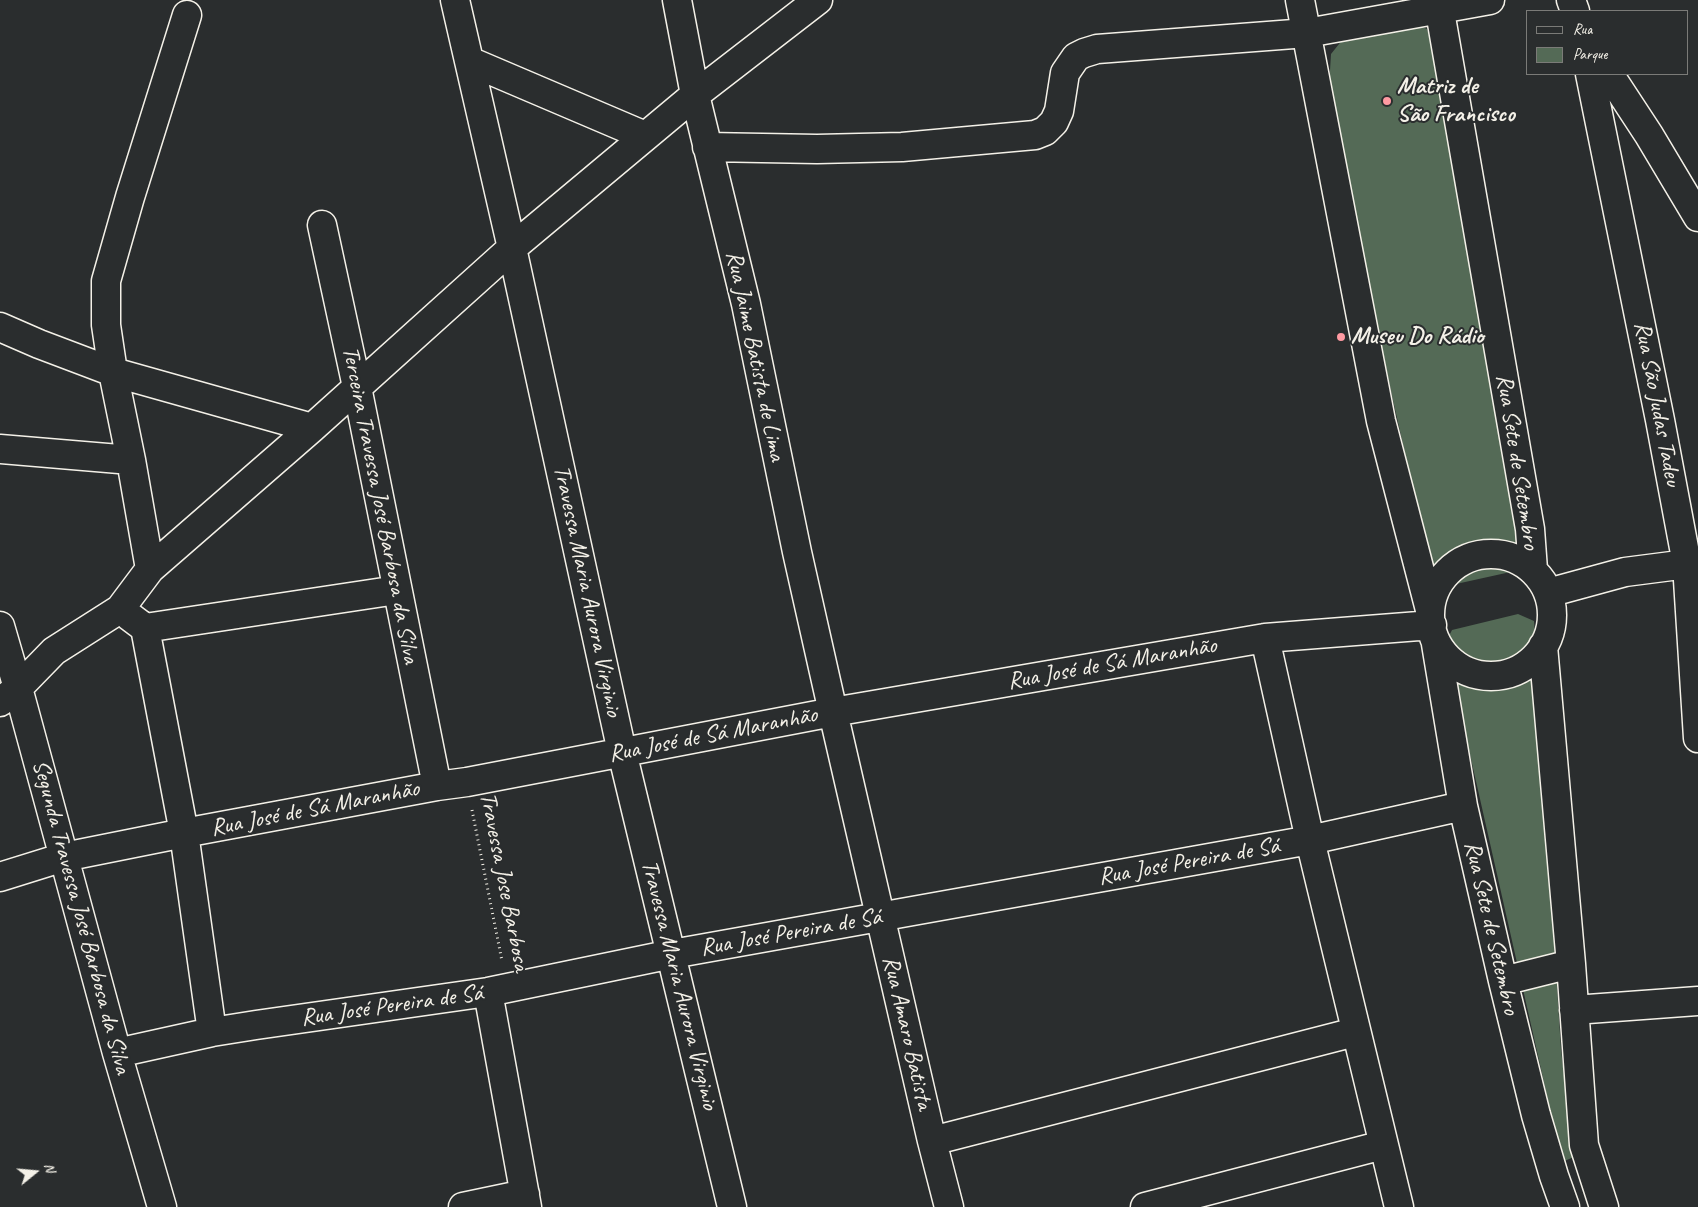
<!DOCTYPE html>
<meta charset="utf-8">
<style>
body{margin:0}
#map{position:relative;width:1698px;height:1207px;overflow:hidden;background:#2a2d2e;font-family:Caveat,sans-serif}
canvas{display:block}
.legend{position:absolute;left:1526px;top:10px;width:162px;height:65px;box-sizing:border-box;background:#2a2d2e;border:1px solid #7b7b78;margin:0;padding:6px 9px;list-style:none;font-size:15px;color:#f4f1e8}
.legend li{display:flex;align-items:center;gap:10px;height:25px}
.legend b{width:25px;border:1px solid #7b7b78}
.north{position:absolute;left:10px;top:1147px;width:50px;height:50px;-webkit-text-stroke:4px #2a2d2e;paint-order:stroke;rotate:73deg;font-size:14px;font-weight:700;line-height:20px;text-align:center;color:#f4f1e8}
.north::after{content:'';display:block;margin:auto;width:18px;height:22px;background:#f4f1e8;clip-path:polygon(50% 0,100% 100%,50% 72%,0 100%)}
</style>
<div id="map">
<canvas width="1698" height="1207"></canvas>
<ul class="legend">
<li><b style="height:6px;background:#2a2d2e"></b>Rua</li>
<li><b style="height:14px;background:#546a56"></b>Parque</li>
</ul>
<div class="north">N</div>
</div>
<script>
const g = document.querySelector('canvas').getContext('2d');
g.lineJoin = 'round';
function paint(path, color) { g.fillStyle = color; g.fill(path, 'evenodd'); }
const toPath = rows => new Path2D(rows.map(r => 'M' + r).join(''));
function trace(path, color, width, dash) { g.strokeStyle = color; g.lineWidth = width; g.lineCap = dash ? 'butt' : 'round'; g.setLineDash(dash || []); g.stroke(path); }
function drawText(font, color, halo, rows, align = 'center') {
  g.font = font + ' Caveat,sans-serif'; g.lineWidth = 4; g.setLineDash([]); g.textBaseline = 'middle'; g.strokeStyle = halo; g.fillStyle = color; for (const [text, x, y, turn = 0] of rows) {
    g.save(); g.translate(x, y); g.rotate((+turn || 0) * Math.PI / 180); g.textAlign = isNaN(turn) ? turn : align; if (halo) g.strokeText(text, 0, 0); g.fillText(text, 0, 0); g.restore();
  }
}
paint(toPath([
 [1415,24,1427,29,1433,48,1523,557,1515,571,1447,586,1433,576,1392,396,1329,87,1331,54,1343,39],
 [1518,614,1534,621,1561,1050,1574,1157,1562,1162,1445,644,1452,630]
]), '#546a56');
const minor = toPath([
 [455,0,512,248,622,752,732,1207],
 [677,0,695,95,746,304,797,552,833,712,932,1141,949,1207],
 [1300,0,1381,421,1430,610],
 [1438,0,1530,529,1533,570],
 [1571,0,1575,11],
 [469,61,645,136],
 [1590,74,1660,420,1687,564,1698,738],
 [1609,74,1649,135,1698,217],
 [707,147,817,149,902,147,1035,135,1045,131,1054,122,1059,111,1065,73,1076,57,1084,53,1097,49,1307,33,1490,0],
 [322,225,357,387,437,786],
 [0,327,39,344,113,372,312,428],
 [0,449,131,460],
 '1430 615a61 61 0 1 1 122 0a61 61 0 1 1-122 0Z',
 [150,569,312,428,512,248,695,95,818,0],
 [1548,593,1625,572,1687,564,1698,564],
 [129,616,145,628,397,590],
 [0,626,18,688,117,1053,162,1207],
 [145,628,184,833,212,1032],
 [1265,638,1310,840,1399,1207],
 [1436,644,1463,806,1503,981,1536,1115,1554,1176,1565,1207],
 [1543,646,1571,964,1584,1145,1604,1207],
 [0,702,18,688,54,651,120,609,150,569,131,460,113,372,106,325,106,281,130,197,187,15],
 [0,877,64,857,184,833,437,786,467,782,833,712,1265,638,1432,625],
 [1503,981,1571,964],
 [488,992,527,1207],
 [1574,1010,1698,1001],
 [117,1053,212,1032,256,1025,488,992,672,954,1310,840,1463,806],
 [932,1141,1355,1032],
 [463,1207,525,1194],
 [1145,1207,1383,1145]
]);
trace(minor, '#f4f1e8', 31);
trace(toPath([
 [472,810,502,961]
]), '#f4f1e8', 3, [1, 4]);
trace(minor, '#2a2d2e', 28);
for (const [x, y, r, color] of [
 [1387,101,5,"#ff9aa2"],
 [1341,337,5,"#ff9aa2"]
]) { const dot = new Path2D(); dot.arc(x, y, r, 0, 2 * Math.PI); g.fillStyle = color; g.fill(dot); trace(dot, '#2a2d2e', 2); }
drawText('bold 24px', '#f4f1e8', '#2a2d2e', [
 ["Matriz de",1397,87],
 ["São Francisco",1397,115],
 ["Museu Do Rádio",1351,337]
], 'left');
drawText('24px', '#f4f1e8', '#2a2d2e', [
 ["Rua Jaime Batista de Lima",755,356,78],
 ["Rua São Judas Tadeu",1657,404,79],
 ["Rua Sete de Setembro",1517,462,81],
 ["Terceira Travessa José Barbosa da Silva",380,505,79],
 ["Travessa Maria Aurora Virginio",587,591,78],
 ["Rua José de Sá Maranhão",1112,664,-10],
 ["Rua José de Sá Maranhão",713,735,-11],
 ["Rua José de Sá Maranhão",315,809,-11],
 ["Rua José Pereira de Sá",1189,862,-10],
 ["Travessa Jose Barbosa",504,882,79],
 ["Segunda Travessa José Barbosa da Silva",81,917,75],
 ["Rua Sete de Setembro",1491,928,77],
 ["Rua José Pereira de Sá",791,933,-10],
 ["Travessa Maria Aurora Virginio",679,985,76],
 ["Rua José Pereira de Sá",392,1006,-8],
 ["Rua Amaro Batista",907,1033,77]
]);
</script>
